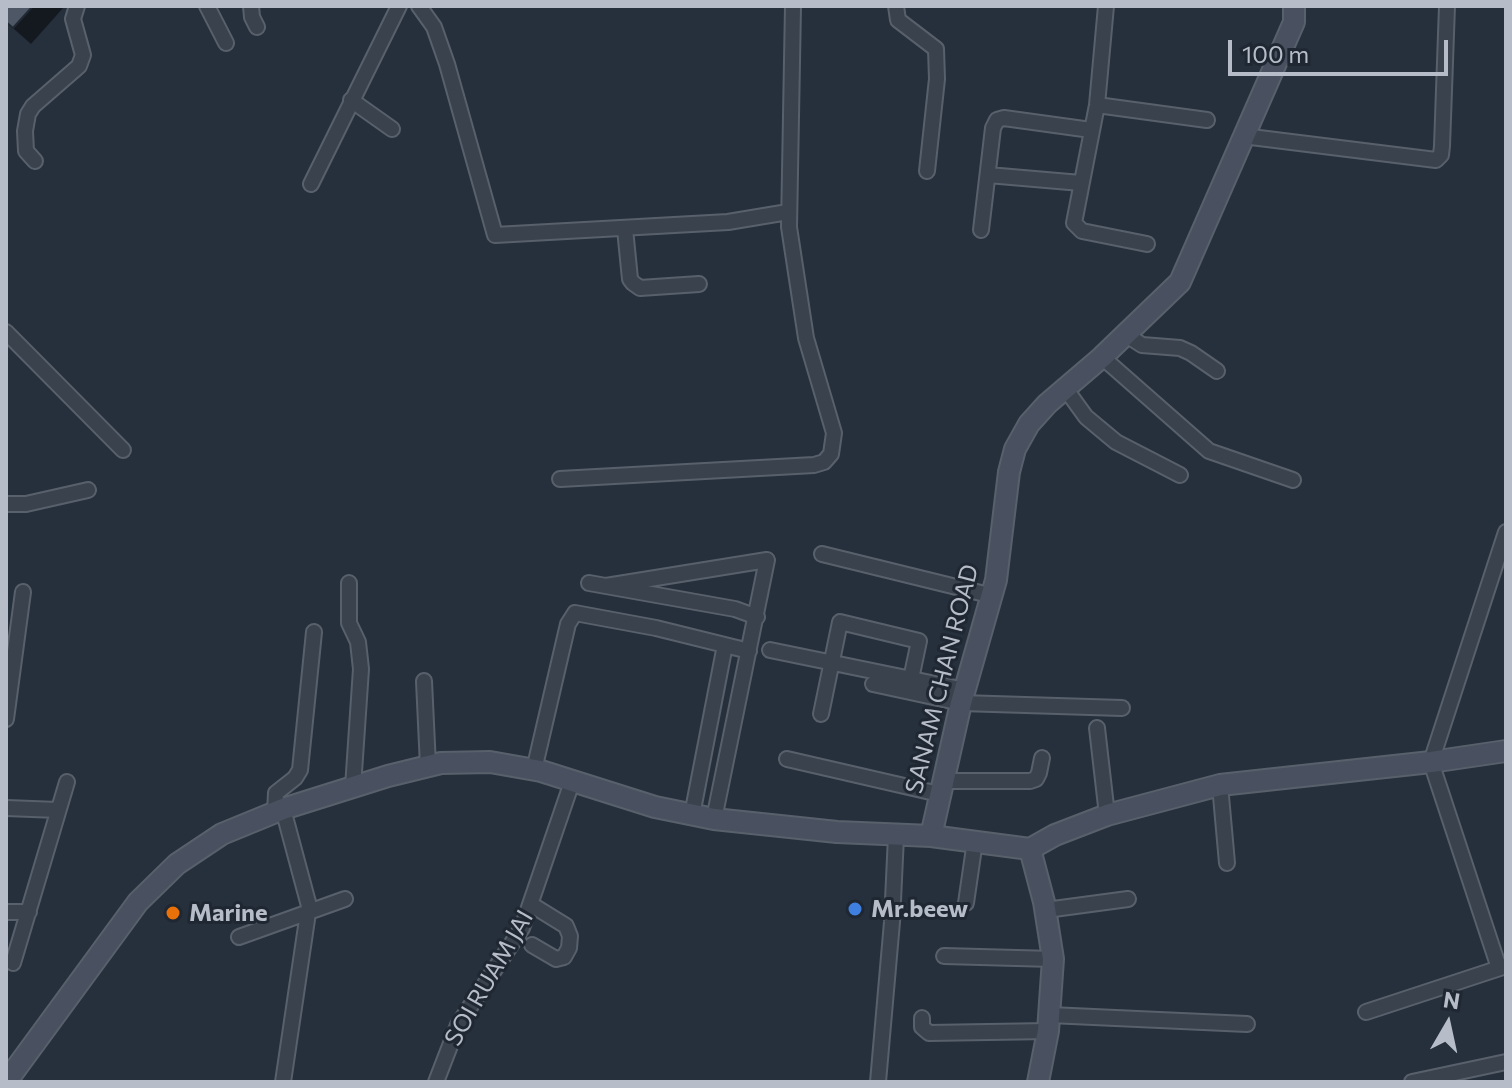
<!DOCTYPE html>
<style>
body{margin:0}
#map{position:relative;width:1512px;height:1088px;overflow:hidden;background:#26303d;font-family:Commissioner,sans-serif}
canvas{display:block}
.frame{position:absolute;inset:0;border:8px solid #b6bdc8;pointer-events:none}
.north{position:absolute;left:1408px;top:984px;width:80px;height:80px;-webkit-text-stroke:6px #1f2732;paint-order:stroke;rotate:9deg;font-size:22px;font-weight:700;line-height:32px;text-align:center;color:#b6bdc8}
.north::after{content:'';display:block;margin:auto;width:28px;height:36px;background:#b6bdc8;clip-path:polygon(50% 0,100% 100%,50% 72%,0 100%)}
.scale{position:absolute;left:1228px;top:40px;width:220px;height:36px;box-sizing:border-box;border:4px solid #b6bdc8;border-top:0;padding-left:10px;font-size:24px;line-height:28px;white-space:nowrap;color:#b6bdc8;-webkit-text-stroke:6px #1f2732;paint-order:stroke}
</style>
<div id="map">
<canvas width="1512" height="1088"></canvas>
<div class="frame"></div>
<div class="north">N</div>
<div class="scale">100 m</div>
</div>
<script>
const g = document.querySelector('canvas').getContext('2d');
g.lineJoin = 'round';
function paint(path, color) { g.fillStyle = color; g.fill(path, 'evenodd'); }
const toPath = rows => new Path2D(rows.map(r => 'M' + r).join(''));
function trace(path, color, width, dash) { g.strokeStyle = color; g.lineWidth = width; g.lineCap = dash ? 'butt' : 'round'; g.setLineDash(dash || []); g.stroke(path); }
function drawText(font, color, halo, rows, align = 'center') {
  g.font = font + ' Commissioner,sans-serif'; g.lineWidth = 6; g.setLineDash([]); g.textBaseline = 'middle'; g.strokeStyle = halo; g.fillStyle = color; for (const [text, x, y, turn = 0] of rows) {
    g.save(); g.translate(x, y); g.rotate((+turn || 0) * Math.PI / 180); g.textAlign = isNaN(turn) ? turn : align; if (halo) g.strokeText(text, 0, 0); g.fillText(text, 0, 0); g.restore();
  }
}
paint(toPath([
 [6,6,63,6,64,7,31,44,6,22]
]), '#0007');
const building = toPath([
 [6,6,33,6,13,28,6,22,6,6]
]);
paint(building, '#4d5765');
trace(building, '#212934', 2);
const street = toPath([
 [207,6,226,43],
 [251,6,252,17,257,27],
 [419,6,434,27,447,64,495,235,728,222,788,212],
 [896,6,898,20,936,49,937,79,927,171],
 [1106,6,1097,105,1074,223,1082,231,1147,244],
 [351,100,392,129],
 [1097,105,1207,120],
 [1243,136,1436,160,1441,155,1442,146,1447,6],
 [35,161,26,151,25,131,28,114,33,106,79,66,83,55,73,19,77,6],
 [988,175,1081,183],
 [311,184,399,6],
 [625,229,630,279,633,283,640,288,699,284],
 [981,230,993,128,997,120,1004,118,1091,130],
 [6,332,123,450],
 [1125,334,1142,345,1180,348,1191,353,1217,371],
 [1102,357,1209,451,1293,480],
 [1065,388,1086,417,1116,442,1180,475],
 [560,479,814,465,824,462,831,454,834,433,806,338,789,227,793,6],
 [6,504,26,504,88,490],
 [822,554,993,596],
 [349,583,349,623,358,642,361,669,353,787],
 [589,583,735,609,757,617],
 [606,586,767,560,714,819],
 [770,650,965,690],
 [424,681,428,766],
 [873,684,961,703,1122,708],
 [821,714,840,622,919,641,911,679],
 [6,719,23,592],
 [1097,728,1107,815],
 [787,759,939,794],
 [534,770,568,624,575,613,656,628,749,651],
 [942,781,1030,781,1036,779,1039,773,1042,758],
 [1220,785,1227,863],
 [6,808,58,810],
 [283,809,309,906,283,1082],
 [275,813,276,793,295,778,300,770,314,632],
 [692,815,725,645],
 [966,903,975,841],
 [532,905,566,926,570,936,569,948,564,957,556,959,532,945],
 [1046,910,1128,899],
 [6,912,29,912],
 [239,937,345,899],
 [944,956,1053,959],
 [13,963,67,782],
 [1499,968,1431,762,1506,532],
 [1366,1012,1506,966],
 [1050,1015,1247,1024],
 [922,1018,922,1027,929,1033,1048,1031],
 [436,1082,458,1025,522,928,572,782],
 [878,1082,892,922,896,836],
 [1412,1082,1506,1062]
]);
const secondary = toPath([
 [931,836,961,703,996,580,1009,472,1015,449,1029,424,1047,404,1102,357,1180,282,1294,22,1294,6],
 [1030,849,1044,902,1053,959,1048,1031,1038,1082],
 [6,1082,138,902,177,864,222,834,283,809,388,776,441,763,490,762,541,771,655,807,714,819,837,832,931,836,1030,849,1055,835,1107,815,1220,785,1431,762,1506,751]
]);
trace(street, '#58606b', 18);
trace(secondary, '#58606b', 24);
trace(street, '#3a424d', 14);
trace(secondary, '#495160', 20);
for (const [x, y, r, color] of [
 [855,909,8,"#3f7fe0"],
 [173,913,8,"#e8710a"]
]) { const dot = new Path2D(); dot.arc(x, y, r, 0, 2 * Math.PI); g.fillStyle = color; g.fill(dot); trace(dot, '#1f2732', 3); }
drawText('24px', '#b6bdc8', '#1f2732', [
 ["SANAM CHAN ROAD",942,679,-76],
 ["SOI RUAM JAI",489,978,-60]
]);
drawText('bold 24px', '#b6bdc8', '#1f2732', [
 ["Mr.beew",871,909],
 ["Marine",189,913]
], 'left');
</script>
